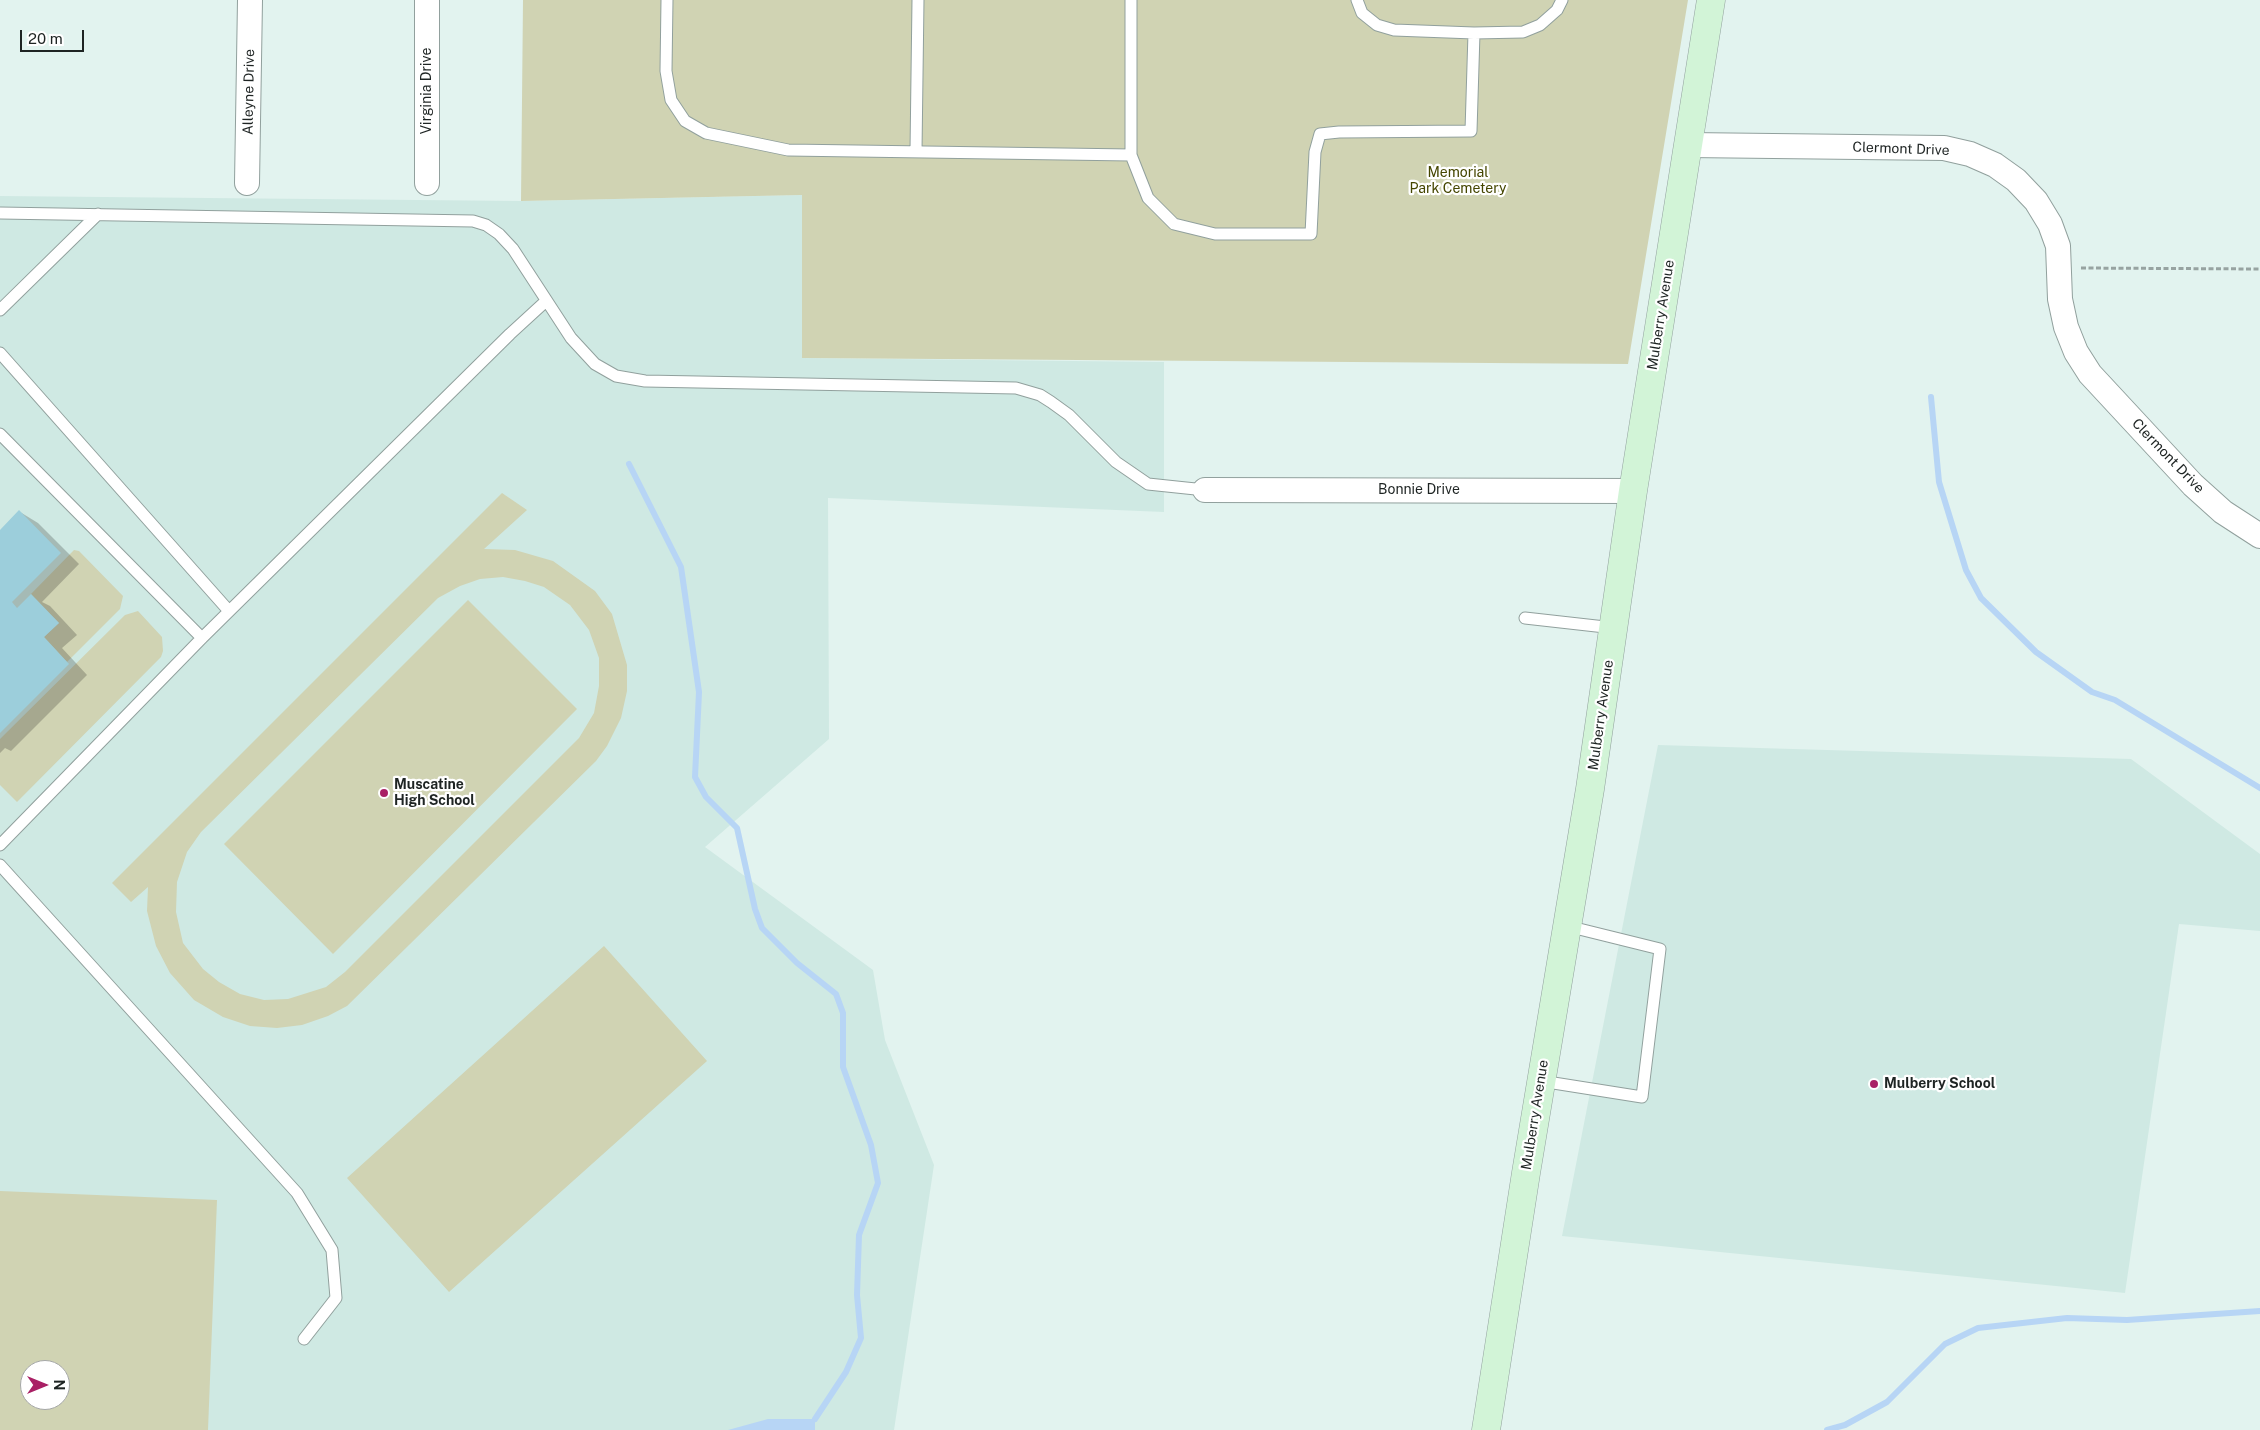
<!DOCTYPE html>
<style>
body{margin:0}
#map{position:relative;width:2260px;height:1430px;overflow:hidden;background:#e2f3ef;font-family:"Public Sans",sans-serif}
canvas{display:block}
.north{position:absolute;left:20px;top:1360px;width:50px;height:50px;box-sizing:border-box;background:#fff;border:1px solid #a5a7a7;border-radius:50%;rotate:90deg;font-size:14px;font-weight:700;line-height:20px;text-align:center;color:#1e2423}
.north::after{content:'';display:block;margin:auto;width:18px;height:22px;background:#a92065;clip-path:polygon(50% 0,100% 100%,50% 72%,0 100%)}
.scale{position:absolute;left:20px;top:30px;width:64px;height:22px;box-sizing:border-box;border:2px solid #1e2423;border-top:0;padding-left:6px;font-size:15px;line-height:18px;white-space:nowrap;color:#1e2423;-webkit-text-stroke:4px #fff;paint-order:stroke}
</style>
<div id="map">
<canvas width="2260" height="1430"></canvas>
<div class="north">N</div>
<div class="scale">20 m</div>
</div>
<script>
const g = document.querySelector('canvas').getContext('2d');
g.lineJoin = 'round';
function paint(path, color) { g.fillStyle = color; g.fill(path, 'evenodd'); }
const toPath = rows => new Path2D(rows.map(r => 'M' + r).join(''));
function trace(path, color, width, dash) { g.strokeStyle = color; g.lineWidth = width; g.lineCap = dash ? 'butt' : 'round'; g.setLineDash(dash || []); g.stroke(path); }
function drawText(font, color, halo, rows, align = 'center') {
  g.font = font + ' "Public Sans",sans-serif'; g.lineWidth = 4.5; g.setLineDash([]); g.textBaseline = 'middle'; g.strokeStyle = halo; g.fillStyle = color; for (const [text, x, y, turn = 0] of rows) {
    g.save(); g.translate(x, y); g.rotate((+turn || 0) * Math.PI / 180); g.textAlign = isNaN(turn) ? turn : align; if (halo) g.strokeText(text, 0, 0); g.fillText(text, 0, 0); g.restore();
  }
}
paint(toPath([
 [802,195,802,358,1164,362,1164,512,828,498,829,739,705,847,873,970,885,1040,934,1165,894,1430,0,1430,0,196,521,201],
 [30,1370,60,1370,60,1400,30,1400],
 [1658,745,2131,759,2260,854,2260,931,2179,924,2125,1293,1562,1236]
]), '#cfe9e3');
paint(toPath([
 [523,0,1688,0,1628,364,802,358,802,195,521,201],
 [502,493,527,510,484,549,515,550,553,561,595,591,612,614,627,665,627,691,621,718,607,746,596,761,347,1006,328,1016,302,1025,277,1028,250,1026,223,1017,194,1000,170,973,156,946,147,911,148,887,131,902,112,883],
 [503,577,525,581,544,587,570,605,589,630,599,658,599,686,594,713,579,738,345,972,326,987,288,999,264,1000,240,994,219,982,203,969,183,943,176,912,177,882,187,852,201,832,438,598,460,586,480,579],
 [74,550,79,551,123,596,120,609,67,662,44,637,59,623,31,594],
 [468,600,577,709,333,954,224,844],
 [138,611,162,637,163,651,161,657,17,802,0,785,0,739,125,615],
 [604,946,707,1061,449,1292,347,1178],
 [0,1191,217,1200,208,1430,0,1430],
 [30,1370,60,1370,60,1400,30,1400]
]), '#d0d3b3');
paint(toPath([
 [768,1419,815,1419,815,1430,728,1430]
]), '#b7d5f5');
paint(toPath([
 [20,512,38,523,79,564,42,602,50,606,77,635,62,648,87,675,11,751,5,748,0,753,0,532]
]), '#0003');
trace(toPath([
 [1931,397,1939,482,1966,570,1981,598,2036,652,2092,692,2115,700,2260,788],
 [629,464,681,567,699,692,695,777,706,797,737,828,755,909,762,928,797,963,836,994,843,1013,843,1067,871,1145,878,1183,859,1235,857,1295,861,1338,846,1372,815,1419],
 [1827,1430,1845,1425,1887,1402,1945,1344,1978,1328,2067,1318,2127,1320,2260,1311]
]), '#b7d5f5', 6);
paint(toPath([
 [19,510,61,553,12,602,17,608,31,594,59,623,44,637,69,664,0,733,0,530]
]), '#9ccedb');
const service = toPath([
 [667,0,666,71,671,100,685,121,706,133,788,150,1131,155,1148,198,1174,224,1215,234,1311,234,1315,152,1320,134,1339,132,1471,131,1474,33,1394,30,1377,25,1362,13,1357,0],
 [1474,33,1523,32,1540,25,1557,10,1562,0],
 [916,151,918,0],
 [1131,155,1131,0],
 [0,213,473,221,486,225,499,234,513,249,571,338,595,364,616,376,645,381,1016,388,1040,395,1051,402,1069,415,1116,462,1148,484,1205,490],
 [0,310,98,214],
 [0,353,229,611],
 [0,434,202,638],
 [1525,618,1614,628],
 [0,845,202,638,510,334,546,301],
 [0,865,297,1193,332,1250,336,1298,304,1339],
 [1541,1081,1642,1097,1660,949,1567,926]
]);
const minor = toPath([
 [1688,145,1944,148,1970,154,1995,165,2016,180,2036,201,2050,224,2058,246,2060,299,2066,327,2076,352,2090,374,2193,485,2223,512,2260,536],
 [247,183,250,0],
 [427,183,427,0],
 [1205,490,1633,491]
]);
const secondary = toPath([
 [1486,1430,1526,1173,1590,789,1633,491,1711,0]
]);
trace(service, '#91a09d', 13);
trace(minor, '#91a09d', 26);
trace(secondary, '#91a09d', 29);
trace(toPath([
 [2081,268,2260,269]
]), '#97a3a1', 3, [5, 2.5]);
trace(service, '#fff', 11);
trace(minor, '#fff', 24);
trace(secondary, '#d2f4d7', 28);
for (const [x, y, r, color] of [
 [384,793,5,"#a92065"],
 [1874,1084,5,"#a92065"]
]) { const dot = new Path2D(); dot.arc(x, y, r, 0, 2 * Math.PI); g.fillStyle = color; g.fill(dot); trace(dot, '#fff', 2); }
drawText('14px', '#1e2423', '#fff', [
 ["Virginia Drive",427,91,-90],
 ["Alleyne Drive",249,92,-89],
 ["Clermont Drive",1901,149,2],
 ["Mulberry Avenue",1661,315,-81],
 ["Clermont Drive",2168,456,46],
 ["Bonnie Drive",1419,490],
 ["Mulberry Avenue",1601,715,-82],
 ["Mulberry Avenue",1535,1115,-81]
]);
drawText('14px', '#454600', '#fff', [
 ["Memorial",1458,173],
 ["Park Cemetery",1458,189]
]);
drawText('bold 14px', '#1e2423', '#fff', [
 ["Muscatine",394,785],
 ["High School",394,801],
 ["Mulberry School",1884,1084]
], 'left');
</script>
